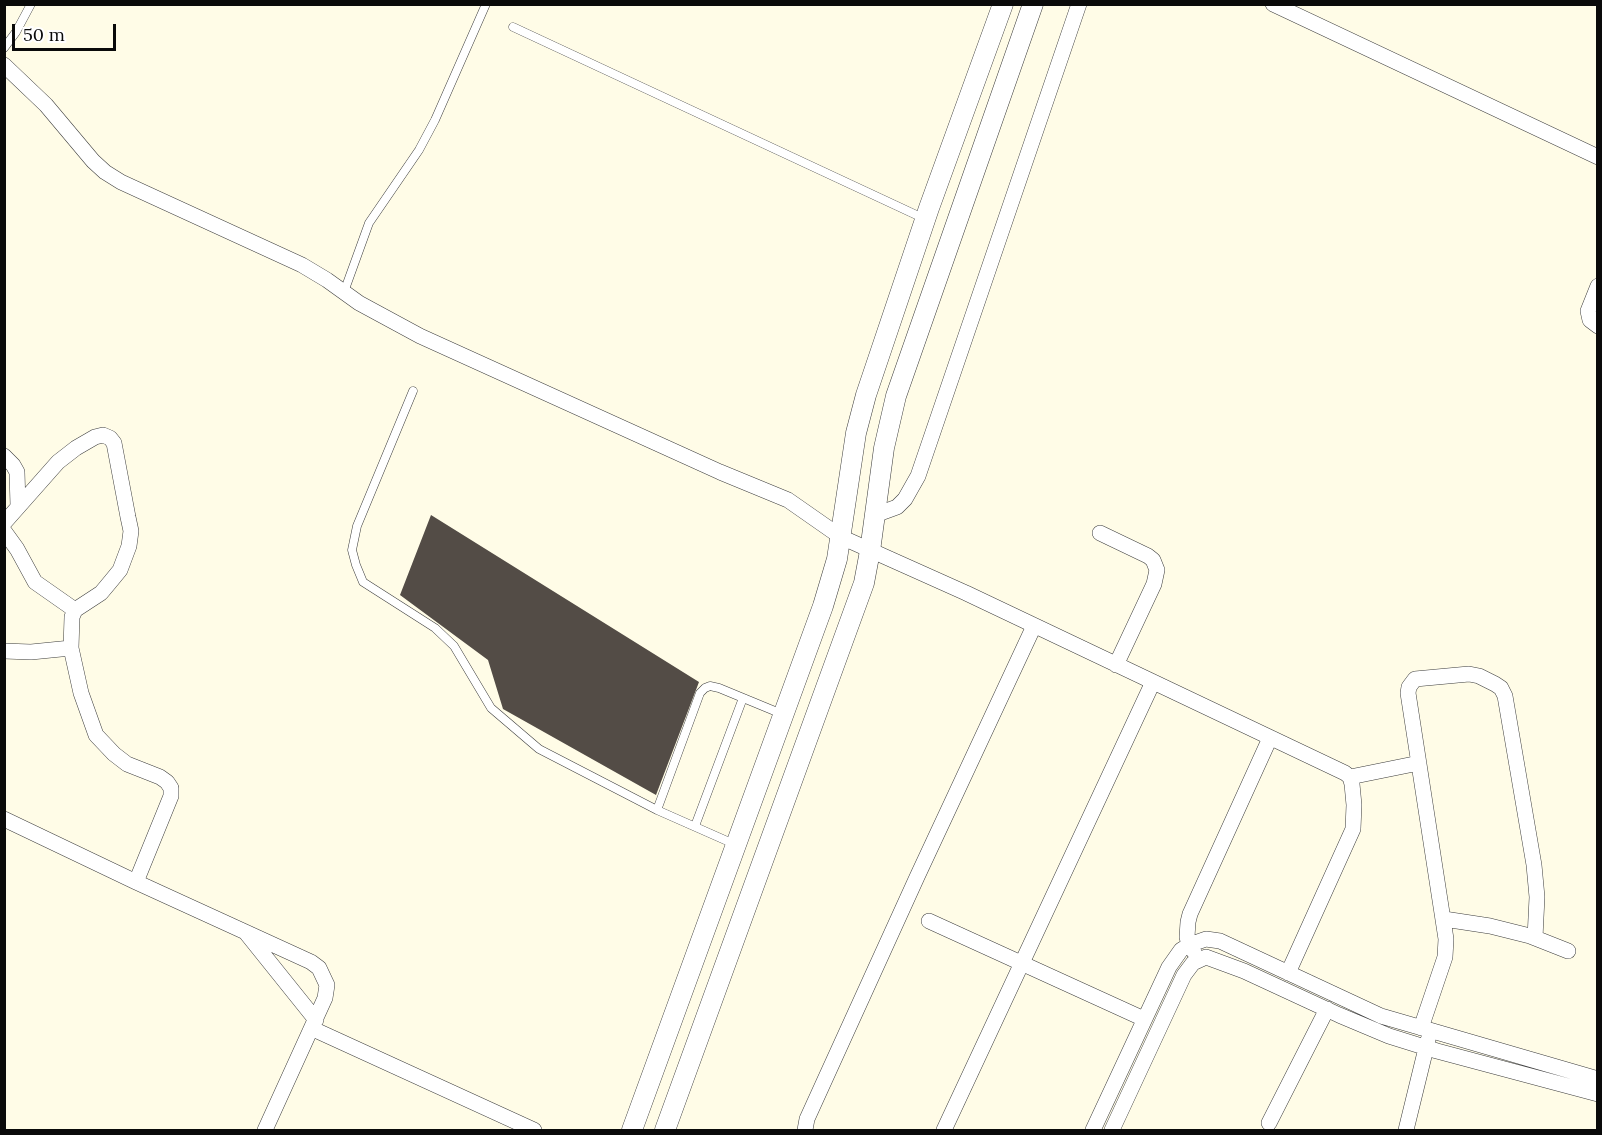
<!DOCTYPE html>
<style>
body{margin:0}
#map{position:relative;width:1602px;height:1135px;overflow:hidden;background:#fffce7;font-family:Lora,serif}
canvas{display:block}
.frame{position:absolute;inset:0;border:6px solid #0a0a0a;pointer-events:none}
.scale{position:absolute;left:12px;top:24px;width:104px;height:27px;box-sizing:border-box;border:3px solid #0a0a0a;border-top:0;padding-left:8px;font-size:18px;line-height:21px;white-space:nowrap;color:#0a0a0a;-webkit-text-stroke:4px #fff;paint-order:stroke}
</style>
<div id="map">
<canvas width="1602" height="1135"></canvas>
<div class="frame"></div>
<div class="scale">50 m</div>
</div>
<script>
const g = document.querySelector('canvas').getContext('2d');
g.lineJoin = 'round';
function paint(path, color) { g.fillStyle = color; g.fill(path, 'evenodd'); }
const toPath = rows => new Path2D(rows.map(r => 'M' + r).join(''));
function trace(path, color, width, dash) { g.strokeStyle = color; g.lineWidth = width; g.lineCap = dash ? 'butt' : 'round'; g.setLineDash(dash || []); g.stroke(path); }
paint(toPath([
 [431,515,699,682,656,795,503,709,488,660,400,595]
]), '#534c46');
const service = toPath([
 [513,27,925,219],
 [4,48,16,32,31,4],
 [344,292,369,223,419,150,435,120,486,4],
 [413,391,357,526,352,550,356,565,363,582,435,628,454,646,491,708,539,749,657,810,734,844],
 [657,810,700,693,705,688,710,686,719,688,782,714],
 [695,826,743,698]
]);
const minor = toPath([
 [1273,4,1598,157],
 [4,65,46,105,93,161,105,172,121,182,302,265,327,280,359,303,420,336,720,472,788,500,841,537,966,593,1345,773,1350,777,1352,784,1354,805,1353,829,1288,973],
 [1598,286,1588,311,1590,320,1598,326],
 [4,456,13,465,17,472,18,506],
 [875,515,897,507,905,499,918,476,1079,4],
 [4,523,58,462,76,448,95,437,103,435,110,438,114,443,128,517,131,531,129,546,120,570,111,581,101,593,75,610,72,617,71,648,81,693,96,735,114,754,127,764,160,777,167,782,171,788,171,796,136,882],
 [4,531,17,549,35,582,75,610],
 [1100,533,1148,556,1153,560,1157,570,1154,584,1116,665],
 [4,651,31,652,71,648],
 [1350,777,1419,763],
 [4,819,136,882,311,962,319,968,327,985,325,998,265,1130],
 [1444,919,1490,926,1530,936,1568,951],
 [929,921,1144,1019],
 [247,934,316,1020],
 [1194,952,1189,945,1187,937,1188,922,1190,914,1270,738],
 [1421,1028,1445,957,1446,939,1408,693,1409,687,1415,679,1469,674,1479,676,1495,684,1501,688,1505,696,1534,865,1537,897,1535,938],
 [313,1029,534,1130],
 [1269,1123,1327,1009],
 [805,1130,807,1119,917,877,1034,626],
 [944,1130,1153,682],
 [1093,1130,1169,967,1181,950,1189,945,1206,939,1220,941,1381,1016,1598,1079],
 [1112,1130,1184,975,1193,963,1206,957,1244,971,1339,1015,1389,1036,1437,1051,1598,1094],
 [1406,1130,1428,1040]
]);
const tertiary = toPath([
 [632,1130,823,606,837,559,856,433,866,395,929,208,1003,4],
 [665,1130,864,583,870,551,884,448,896,396,1033,4]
]);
trace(service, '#3d3d3d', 9);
trace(minor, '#3d3d3d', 16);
trace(tertiary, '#3d3d3d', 21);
trace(service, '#fff', 8);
trace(minor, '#fff', 15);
trace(tertiary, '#fff', 20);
</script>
